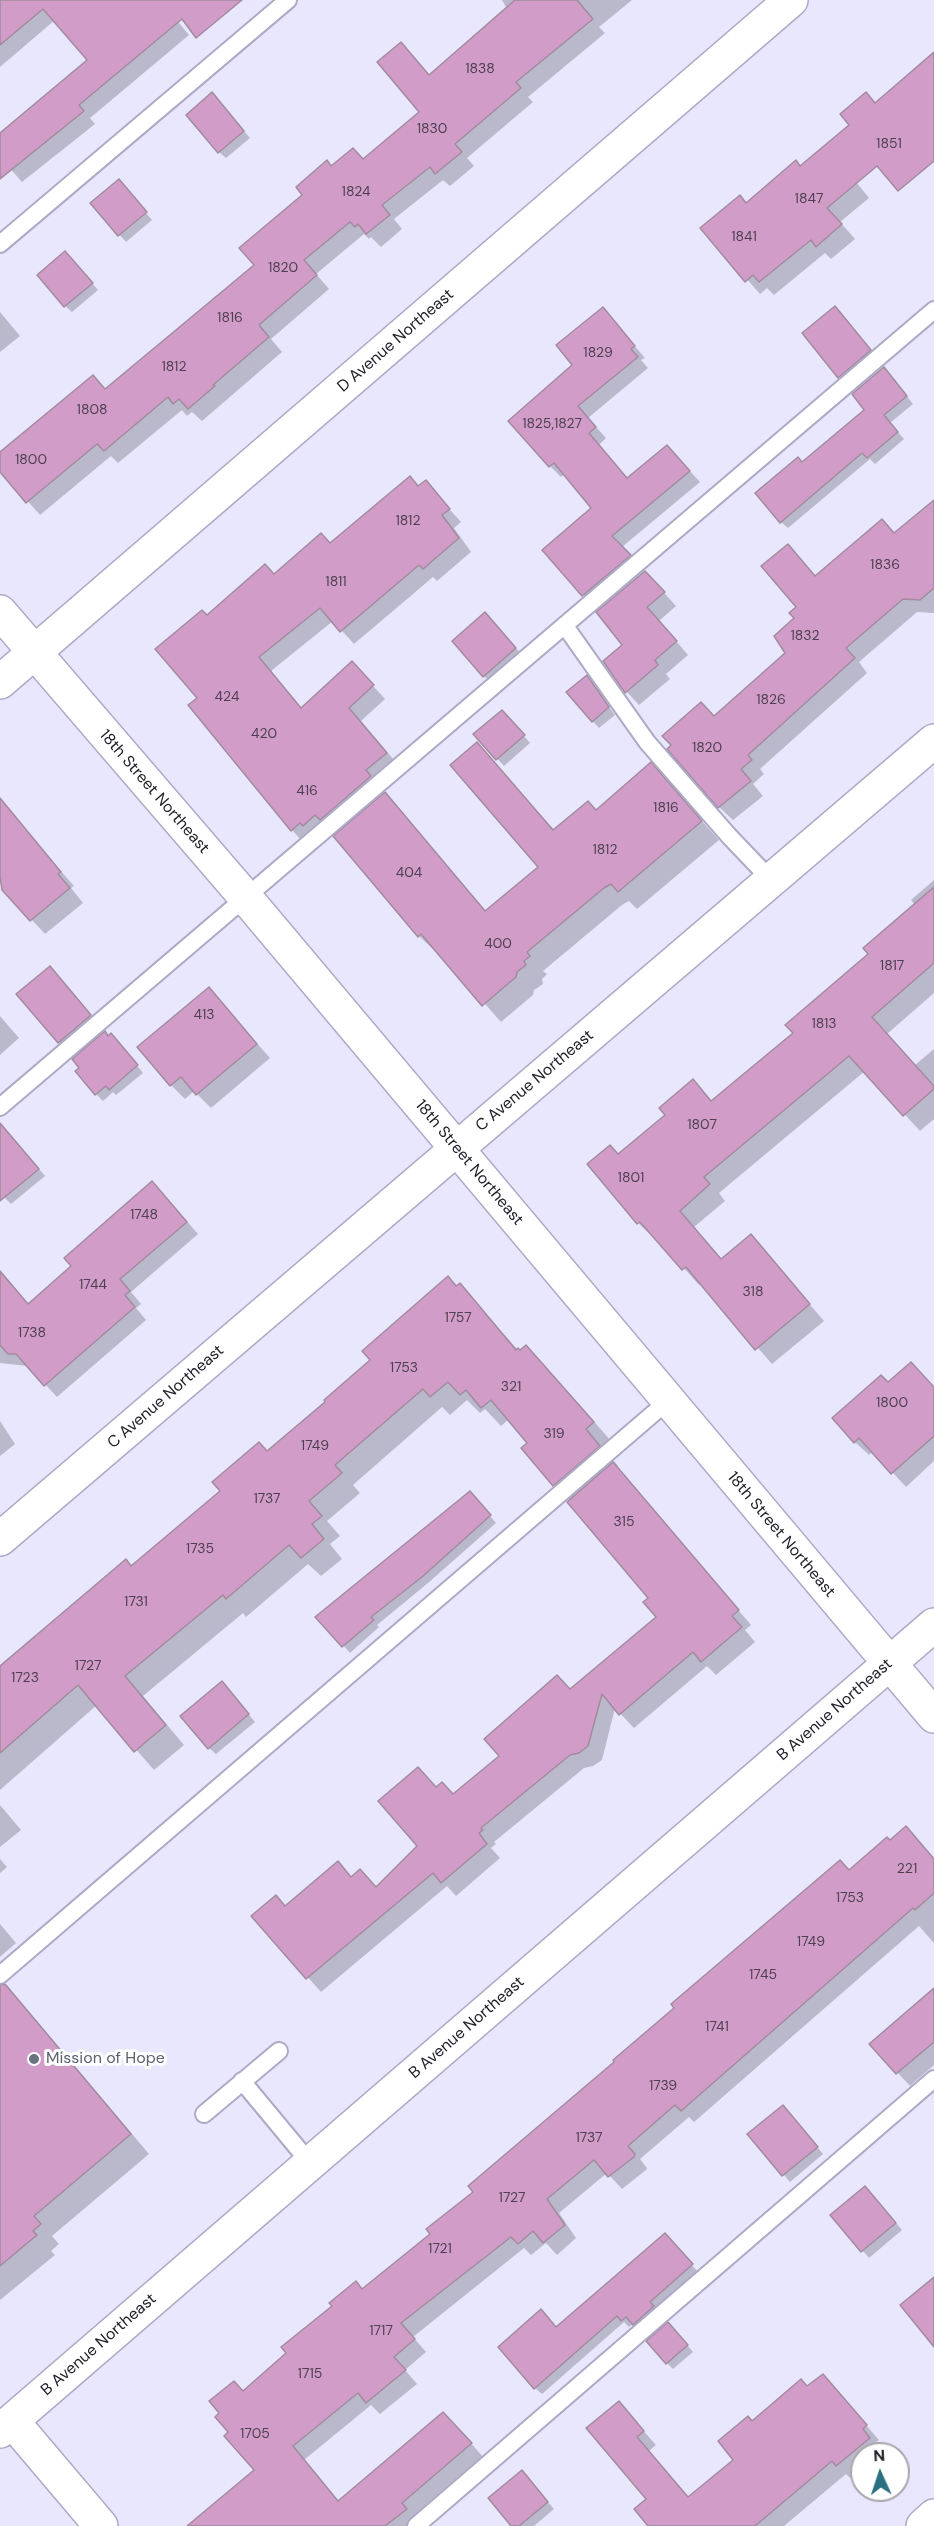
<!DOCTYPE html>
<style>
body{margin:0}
#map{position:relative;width:934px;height:2526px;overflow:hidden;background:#e9e7fe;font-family:"DM Sans",sans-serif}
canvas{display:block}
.north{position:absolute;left:850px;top:2442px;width:60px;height:60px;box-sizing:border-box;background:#fff;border:2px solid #a7a6aa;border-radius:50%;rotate:357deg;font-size:16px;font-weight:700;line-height:24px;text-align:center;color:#22212b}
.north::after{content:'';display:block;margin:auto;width:21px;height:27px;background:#2b7080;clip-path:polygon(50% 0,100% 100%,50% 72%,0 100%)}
</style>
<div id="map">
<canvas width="934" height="2526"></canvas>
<div class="north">N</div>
</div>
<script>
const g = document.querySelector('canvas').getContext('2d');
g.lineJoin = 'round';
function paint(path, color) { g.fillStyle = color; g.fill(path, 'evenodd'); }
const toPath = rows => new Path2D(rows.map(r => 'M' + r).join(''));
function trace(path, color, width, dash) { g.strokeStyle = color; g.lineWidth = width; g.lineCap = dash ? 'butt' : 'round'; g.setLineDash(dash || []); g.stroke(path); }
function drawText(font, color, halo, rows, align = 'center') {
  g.font = font + ' "DM Sans",sans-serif'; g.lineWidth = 6; g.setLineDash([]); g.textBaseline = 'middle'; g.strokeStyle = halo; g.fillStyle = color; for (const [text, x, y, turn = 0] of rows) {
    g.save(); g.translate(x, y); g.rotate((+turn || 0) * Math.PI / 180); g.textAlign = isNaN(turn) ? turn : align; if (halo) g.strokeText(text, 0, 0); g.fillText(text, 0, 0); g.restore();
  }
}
paint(toPath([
 [0,0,160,0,189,35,90,118,95,124,22,182,0,157,0,134,89,61,55,20,0,67],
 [502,0,632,0,599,27,605,33,528,97,533,102,467,158,474,166,450,186,443,180,394,219,402,229,381,247,371,237,369,239,364,234,316,274,329,289,271,339,282,352,202,421,192,412,187,416,182,410,118,463,111,456,40,515,0,470,0,454,106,390,256,265,304,195,332,167,364,160,422,113,401,44,430,76,507,9],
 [219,101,250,138,226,158,219,152],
 [839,161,869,198,840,222,855,239,831,259,825,253,774,295,767,288,760,294,702,228,747,205,801,167],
 [125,188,152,220,126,242,92,204],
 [72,260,98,290,72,312,65,306],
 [603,309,645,358,641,360,648,368,588,418,606,438,599,445,628,479,678,458,700,482,622,547,640,567,594,606,544,550,593,508,565,474,561,477,550,466,510,421,574,365],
 [0,312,20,336,0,352],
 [841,315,876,358,846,383,804,333],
 [890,375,913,404,890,423,904,439,875,464,870,459,788,528,781,522],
 [425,482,461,522,454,528,471,552,437,581,433,577,354,644,333,621,271,671,302,709,364,676,385,699,361,721,399,766,304,843,292,830,199,698,207,617,330,545],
 [934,502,934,613,917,612,859,662,867,673,760,769,764,774,753,784,763,796,733,820,719,807,715,718,786,653,798,608,788,546,816,577,882,521,896,534],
 [658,586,676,606,659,621,688,655,666,674,670,679,639,705,627,692,605,661,624,645],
 [492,621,522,655,491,682,484,676],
 [587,677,615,715,599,728,568,693],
 [508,718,530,743,504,766,475,734],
 [477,744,555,831,597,811,651,765,719,840,637,909,629,901,622,905,543,971,547,974,542,979,543,984,534,990,533,995,501,1022,439,952,437,953,419,936,385,794,487,912,541,867],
 [17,821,74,886,71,888,83,903,45,934,4,890,0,875,0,835],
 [934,880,934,993,887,1034,915,1065,934,1049,934,1119,920,1131,865,1071,719,1193,725,1201,694,1227,722,1260,751,1236,824,1321,772,1364,701,1283,699,1285,656,1237,654,1238,638,1223,618,1156,667,1115,692,1081,713,1102,795,1033,915,905,911,900],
 [56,975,97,1023,66,1049,18,994],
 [209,989,270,1058,211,1108,194,1091,185,1099,171,1085],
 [0,1016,19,1038,0,1055],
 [109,1037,118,1042,143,1073,116,1095,113,1092,103,1101,96,1094,82,1068],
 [18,1145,45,1176,11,1204,0,1193,0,1148],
 [164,1195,198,1234,131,1292,141,1304,136,1308,146,1320,57,1397,28,1366,0,1363,0,1271,29,1305],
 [460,1285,518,1350,520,1352,526,1347,545,1366,612,1442,604,1449,618,1466,616,1467,751,1625,745,1630,755,1642,716,1675,707,1666,634,1728,615,1708,602,1760,593,1766,584,1768,494,1842,496,1844,491,1848,500,1858,456,1896,447,1886,321,1992,253,1916,286,1908,337,1863,352,1878,377,1888,419,1846,418,1769,437,1788,454,1796,501,1756,571,1691,658,1617,650,1598,570,1501,554,1485,529,1443,509,1419,501,1426,485,1409,480,1413,467,1400,450,1415,442,1407,353,1485,360,1493,327,1521,340,1536,330,1544,342,1559,321,1576,308,1564,246,1617,243,1613,143,1696,184,1745,154,1770,97,1705,0,1790,0,1669,132,1567],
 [888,1384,934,1387,934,1461,906,1487,873,1451,869,1455,855,1442],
 [0,1421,15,1444,0,1456],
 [476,1499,496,1523,428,1583,377,1625,379,1627,350,1653,318,1617],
 [228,1690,255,1722,216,1754,209,1748],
 [0,1805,21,1830,0,1847],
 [918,1841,934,1859,934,1943,919,1926,694,2122,689,2117,640,2159,647,2168,646,2170,622,2189,607,2173,559,2213,576,2238,557,2255,546,2243,531,2255,524,2248,413,2337,426,2352,405,2370,417,2384,380,2414,371,2405,304,2460,339,2502,456,2426,483,2457,413,2516,418,2522,413,2526,201,2526,256,2470,230,2432,243,2393,363,2290,432,2235,475,2192,850,1872,890,1842],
 [0,1859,7,1867,0,1873],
 [0,1924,16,1943,0,1957],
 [934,1990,934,2065,910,2086,871,2044],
 [17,2001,36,2020,149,2154,52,2236,59,2244,51,2251,55,2255,0,2300,0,2015],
 [789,2113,823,2154,790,2182,749,2134],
 [872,2195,902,2230,869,2258,832,2215],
 [671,2242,698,2272,640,2331,633,2324,629,2327,624,2322,542,2394,535,2388,557,2328],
 [675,2331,693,2352,673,2369,667,2363],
 [823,2376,879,2440,875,2443,882,2452,879,2454,862,2454,862,2468,850,2478,846,2474,784,2526,647,2526,648,2499,619,2403,656,2445,649,2451,689,2498,736,2460,752,2423,808,2388],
 [528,2479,554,2509,534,2526,513,2526]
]), '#0003');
const building = toPath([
 [0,0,242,0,196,38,182,19,79,105,84,111,0,179,0,133,87,60,43,9,0,45,0,0],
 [515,0,577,0,593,19,516,82,521,88,455,144,462,152,435,174,430,167,382,205,390,215,366,234,358,224,355,227,350,222,304,260,317,275,259,325,269,337,213,385,215,386,188,409,179,399,173,404,168,397,104,451,97,444,26,503,0,472,0,452,93,375,105,389,254,265,239,248,302,195,296,187,327,160,331,166,353,148,363,159,419,112,377,62,401,42,429,75,515,0],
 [934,52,934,161,898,191,877,166,827,208,842,224,816,247,811,240,759,282,753,275,745,282,700,228,740,195,746,203,796,160,800,166,849,125,840,114,866,92,875,103,934,52],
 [212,92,244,131,218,153,186,115,212,92],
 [119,179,147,212,118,236,90,203,119,179],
 [65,251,93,283,64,307,37,275,65,251],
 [835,306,871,350,838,378,802,333,835,306],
 [603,307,635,346,631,349,638,357,578,406,596,427,589,433,627,478,667,445,690,471,612,536,631,555,582,596,542,550,591,508,554,463,549,467,508,421,572,365,556,345,603,307],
 [884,367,907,396,884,415,898,432,867,458,862,453,780,523,755,493,798,457,802,462,864,410,852,394,884,367],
 [410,476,418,486,426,480,450,509,442,515,459,538,423,569,419,565,340,632,320,608,259,657,301,708,352,661,374,685,349,708,387,753,366,770,371,776,320,820,315,815,303,826,300,823,291,831,188,705,197,698,155,649,202,610,207,615,265,564,274,574,321,533,330,543,410,476],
 [934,500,934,588,920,600,903,599,846,648,855,658,748,755,752,760,741,769,751,781,718,808,667,749,671,745,662,736,701,702,714,716,785,653,774,636,794,618,789,613,796,607,761,566,788,544,815,576,882,519,894,533,934,500],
 [645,571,665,592,647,607,677,641,655,660,658,665,625,693,603,661,622,645,596,612,645,571],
 [485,612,516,648,483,677,452,641,485,612],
 [587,675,609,707,592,722,566,692,587,675],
 [502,710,525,735,496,760,473,734,502,710],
 [477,742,553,830,588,801,596,810,651,762,702,821,618,892,611,884,604,888,527,952,530,956,524,961,526,965,517,972,516,977,482,1006,421,934,418,937,333,836,385,792,485,911,538,867,450,765,477,742],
 [0,798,61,872,58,874,70,888,30,921,2,890,0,876,0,798],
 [934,887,934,963,872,1017,934,1086,934,1089,903,1116,849,1056,704,1177,710,1184,680,1211,721,1259,751,1234,810,1304,755,1350,686,1267,682,1270,640,1222,637,1224,587,1164,610,1145,618,1154,665,1115,659,1108,693,1079,711,1101,793,1033,785,1025,868,954,863,948,934,887],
 [50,966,91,1015,58,1043,16,994,50,966],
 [209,987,257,1044,196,1095,181,1077,170,1086,137,1047,209,987],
 [105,1031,108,1036,111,1033,138,1065,109,1090,106,1086,95,1095,75,1071,79,1068,72,1059,105,1031],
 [0,1123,39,1169,0,1201,0,1123],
 [152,1181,187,1222,120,1279,130,1291,125,1295,135,1307,44,1386,16,1354,8,1354,0,1345,0,1271,28,1304,71,1266,64,1258,152,1181],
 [448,1276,456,1286,460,1283,516,1350,518,1348,520,1350,526,1345,594,1422,586,1429,600,1446,553,1486,521,1448,527,1443,491,1400,481,1408,466,1390,460,1395,448,1382,430,1397,423,1389,335,1465,342,1473,309,1501,322,1516,312,1524,324,1539,301,1558,289,1545,226,1599,223,1595,125,1676,166,1725,134,1752,78,1685,0,1753,0,1666,126,1559,131,1566,220,1491,212,1482,259,1442,267,1451,325,1402,324,1400,370,1360,362,1351,448,1276],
 [911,1362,934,1387,934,1436,891,1474,859,1438,854,1443,832,1418,881,1375,888,1382,911,1362],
 [613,1462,739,1610,732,1616,742,1627,701,1662,693,1652,619,1715,602,1694,588,1746,579,1753,570,1755,481,1828,483,1830,479,1833,487,1844,441,1883,433,1873,306,1979,251,1916,276,1895,285,1906,338,1861,351,1877,360,1869,376,1887,417,1846,378,1801,418,1767,436,1787,442,1782,453,1794,499,1756,484,1739,557,1675,570,1689,656,1617,643,1602,648,1598,567,1502,613,1462],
 [470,1491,491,1515,422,1577,371,1617,374,1620,342,1647,315,1617,470,1491],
 [222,1681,249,1714,208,1749,180,1716,222,1681],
 [906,1826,934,1859,934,1893,915,1910,913,1908,681,2111,675,2105,628,2146,635,2154,634,2157,608,2177,594,2160,547,2199,565,2225,543,2243,533,2231,518,2244,511,2237,401,2323,415,2339,394,2357,406,2370,366,2403,358,2393,293,2446,338,2501,443,2412,472,2443,402,2503,407,2509,385,2526,187,2526,254,2470,224,2436,228,2432,215,2417,219,2413,209,2401,234,2381,243,2391,286,2353,281,2347,332,2306,329,2303,356,2281,362,2289,430,2234,426,2229,473,2192,468,2186,614,2062,613,2060,674,2008,671,2004,840,1860,849,1870,887,1837,890,1840,906,1826],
 [5,1984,131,2134,34,2216,41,2224,33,2231,37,2235,0,2266,0,1985,5,1984],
 [934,1988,934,2042,896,2074,869,2044,934,1988],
 [783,2105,818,2147,782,2176,747,2134,783,2105],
 [865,2186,896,2223,861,2252,830,2215,865,2186],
 [665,2233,693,2264,650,2302,654,2306,633,2325,626,2317,621,2321,617,2316,534,2389,498,2347,541,2309,556,2327,665,2233],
 [934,2277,934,2347,900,2305,934,2277],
 [668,2322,688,2345,666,2364,646,2341,668,2322],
 [823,2374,867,2425,863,2429,870,2438,836,2466,832,2461,755,2526,648,2526,634,2509,646,2499,586,2428,619,2401,644,2431,637,2437,688,2497,733,2460,718,2441,748,2416,752,2421,801,2379,807,2386,823,2374],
 [522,2470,548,2502,519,2526,511,2526,488,2498,522,2470]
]);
paint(building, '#d19dc8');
trace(building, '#a28b9e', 1.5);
const service = toPath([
 [0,244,288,0],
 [565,626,647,742,729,836,771,880],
 [0,1107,934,310],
 [0,1975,669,1400],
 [242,2081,310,2163],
 [204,2114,279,2051],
 [416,2526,934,2079]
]);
const minor = toPath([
 [0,612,246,898,934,1716],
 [0,682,791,0],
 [0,1539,934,741],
 [12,2421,101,2526],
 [0,2431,934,1625],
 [923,2526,934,2516]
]);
trace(service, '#aeaac6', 20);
trace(minor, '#aeaac6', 36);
trace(service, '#fff', 16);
trace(minor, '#fff', 33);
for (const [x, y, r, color] of [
 [34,2059,6,"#6b7280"]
]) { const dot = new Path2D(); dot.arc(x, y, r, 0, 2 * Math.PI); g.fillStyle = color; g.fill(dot); trace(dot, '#fff', 2); }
drawText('14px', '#4e4052', null, [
 ["1838",480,69],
 ["1830",432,129],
 ["1851",889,144],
 ["1824",356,192],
 ["1847",809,199],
 ["1841",744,237],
 ["1820",283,268],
 ["1816",230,318],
 ["1829",598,353],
 ["1812",174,367],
 ["1808",92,410],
 ["1825,1827",552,424],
 ["1800",31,460],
 ["1812",408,521],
 ["1836",885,565],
 ["1811",336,582],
 ["1832",805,636],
 ["424",227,697],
 ["1826",771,700],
 ["420",264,734],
 ["1820",707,748],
 ["416",307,791],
 ["1816",666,808],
 ["1812",605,850],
 ["404",409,873],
 ["400",498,944],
 ["1817",892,966],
 ["413",204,1015],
 ["1813",824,1024],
 ["1807",702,1125],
 ["1801",631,1178],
 ["1748",144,1215],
 ["1744",93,1285],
 ["318",753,1292],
 ["1757",458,1318],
 ["1738",32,1333],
 ["1753",404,1368],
 ["321",511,1387],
 ["1800",892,1403],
 ["319",554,1434],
 ["1749",315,1446],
 ["1737",267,1499],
 ["315",624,1522],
 ["1735",200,1549],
 ["1731",136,1602],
 ["1727",88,1666],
 ["1723",25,1678],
 ["221",907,1869],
 ["1753",850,1898],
 ["1749",811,1942],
 ["1745",763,1975],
 ["1741",717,2027],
 ["1739",663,2086],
 ["1737",589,2138],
 ["1727",512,2198],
 ["1721",440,2249],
 ["1717",381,2331],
 ["1715",310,2374],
 ["1705",255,2434]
]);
drawText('16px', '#22212b', '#fff', [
 ["D Avenue Northeast",396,341,-41],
 ["18th Street Northeast",154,792,49],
 ["C Avenue Northeast",535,1081,-40],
 ["18th Street Northeast",469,1163,50],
 ["C Avenue Northeast",166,1397,-41],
 ["18th Street Northeast",781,1535,50],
 ["B Avenue Northeast",835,1710,-41],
 ["B Avenue Northeast",467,2028,-41],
 ["B Avenue Northeast",99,2345,-41]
]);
drawText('16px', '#5b616d', '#fff', [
 ["Mission of Hope",46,2059]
], 'left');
</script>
